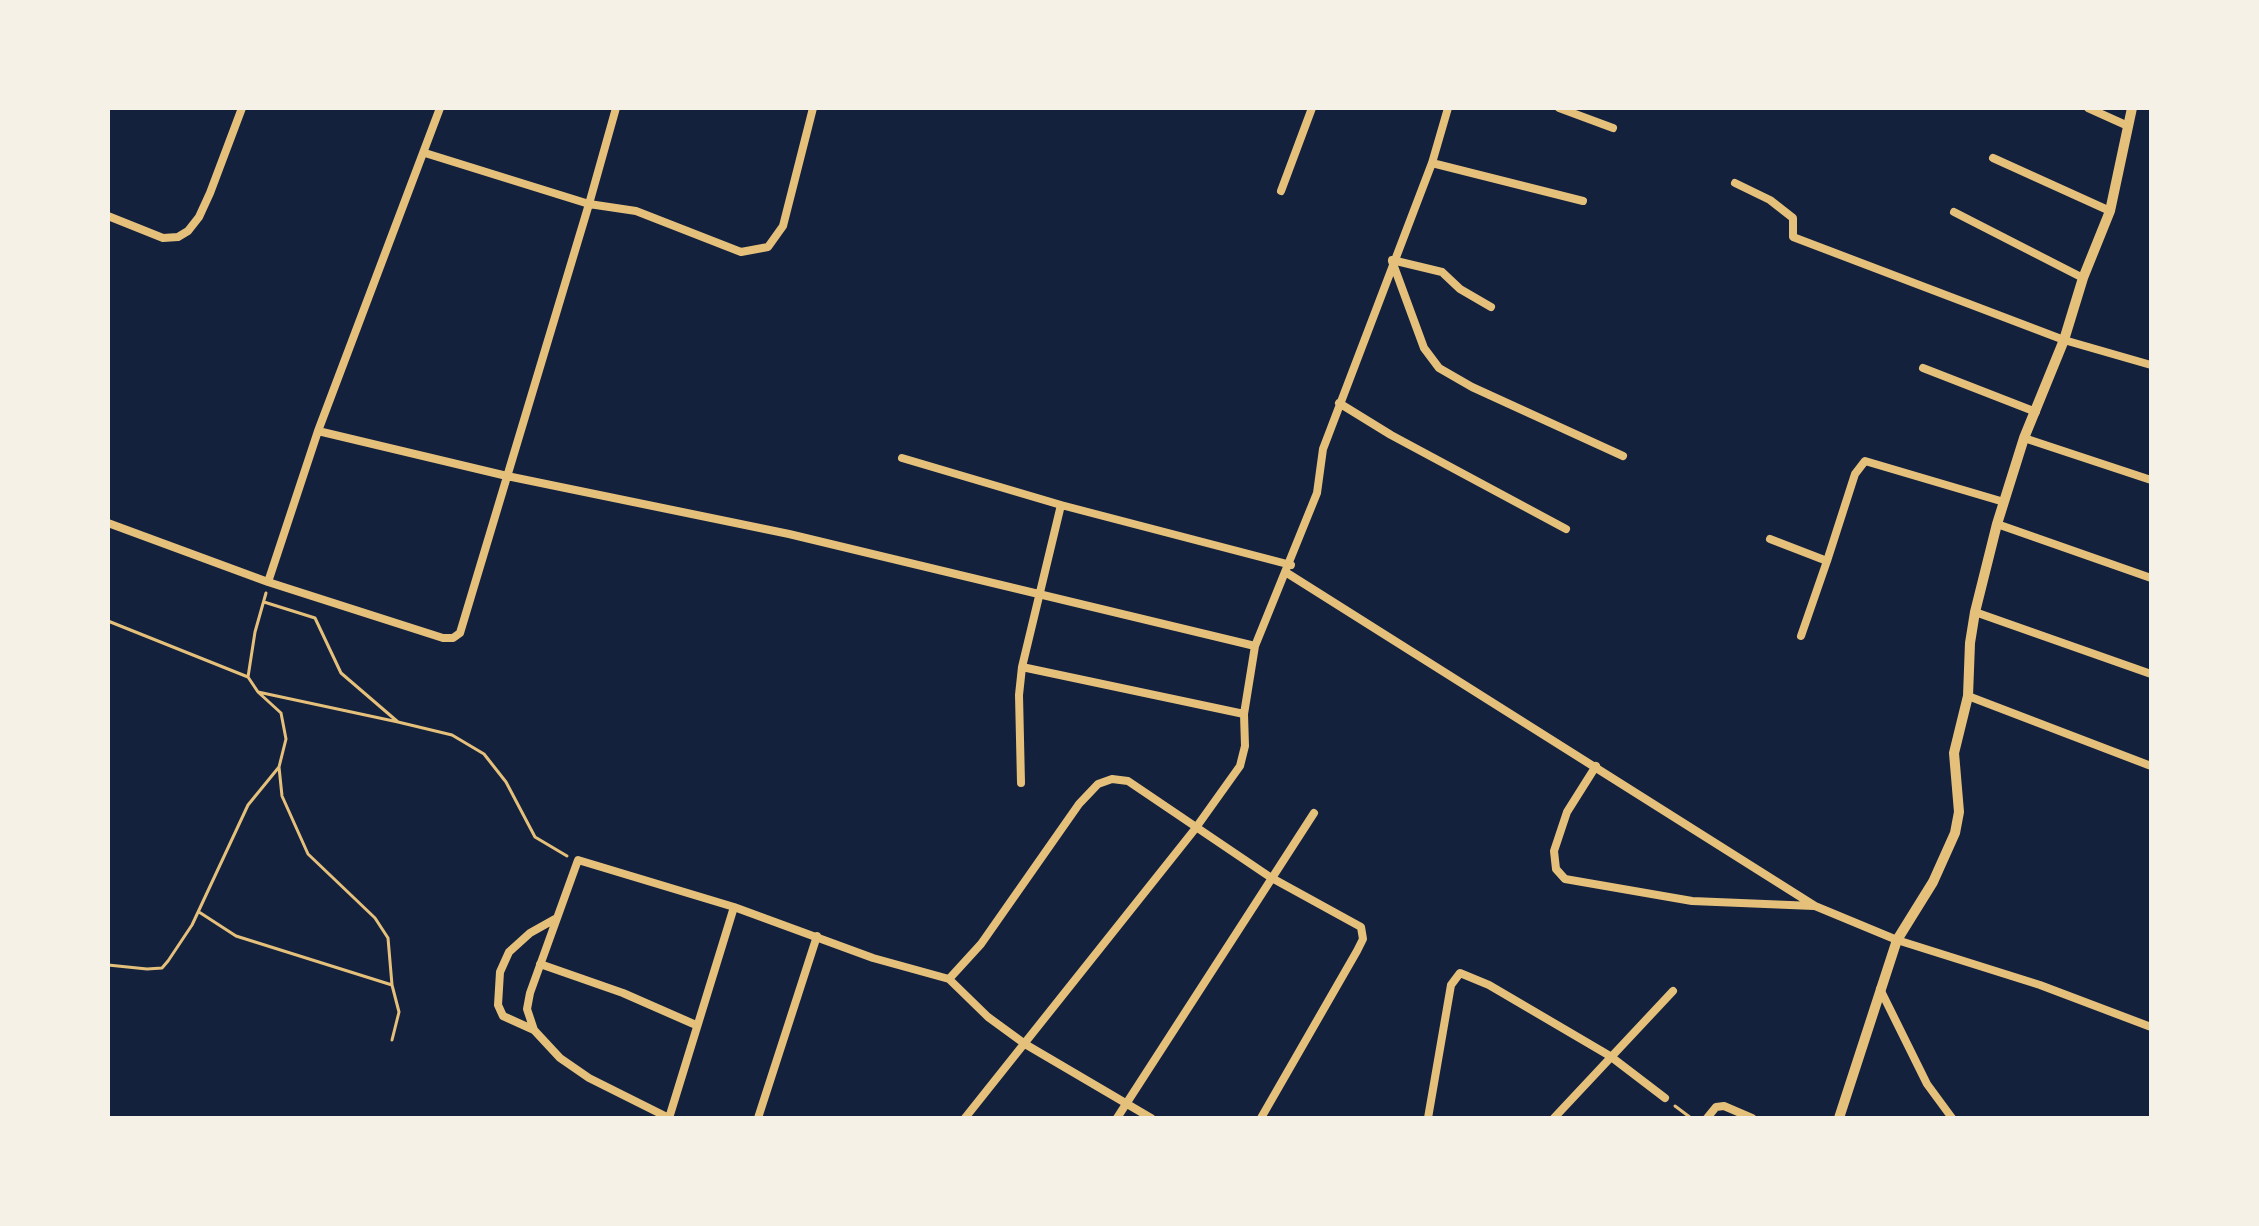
<!DOCTYPE html>
<style>
body{margin:0}
#map{position:relative;width:2259px;height:1226px;overflow:hidden;background:#14213d;font-family:"IBM Plex Sans",sans-serif}
canvas{display:block}
.frame{position:absolute;inset:0;border:110px solid #f6f1e7;pointer-events:none}
</style>
<div id="map">
<canvas width="2259" height="1226"></canvas>
<div class="frame"></div>
</div>
<script>
const g = document.querySelector('canvas').getContext('2d');
g.lineJoin = 'round';
const toPath = rows => new Path2D(rows.map(r => 'M' + r).join(''));
function trace(path, color, width, dash) { g.strokeStyle = color; g.lineWidth = width; g.lineCap = dash ? 'butt' : 'round'; g.setLineDash(dash || []); g.stroke(path); }
trace(toPath([
 [266,593,255,632,248,677,258,692,398,722],
 [264,602,315,618,341,673,398,722,452,735,484,754,506,782,535,837,567,856],
 [108,621,248,677],
 [279,767,282,796,308,854,375,918,388,938,392,985,399,1012,392,1040],
 [199,912,236,936,392,985],
 [108,965,147,969,162,968,168,961,192,925,248,805,279,767,286,739,281,713,258,692],
 [1675,1106,1691,1118]
]), '#e5c07b', 3);
trace(toPath([
 [1559,108,1613,128],
 [2088,108,2128,126],
 [425,153,589,204,616,108],
 [1993,158,2110,211],
 [1432,163,1583,201],
 [1735,183,1770,200,1793,218,1793,237,2064,340,2151,365],
 [1281,191,1312,108],
 [1954,212,2083,278],
 [108,216,163,238,178,237,188,231,199,217,210,193,242,108],
 [1392,260,1442,272,1460,289,1491,307],
 [1392,261,1424,348,1439,368,1472,387,1623,456],
 [1923,368,2036,412],
 [1339,403,1391,435,1566,529],
 [318,431,507,476,789,534,1255,646],
 [2024,438,2151,480],
 [902,458,1061,505],
 [108,523,268,582,318,431,440,108],
 [1997,524,2151,578],
 [1770,539,1827,561,1855,474,1865,461,2004,502],
 [1287,573,1815,906,1897,940,2040,985,2151,1027],
 [268,582,443,638,453,638,460,633,589,204,636,211,741,252,768,247,783,226,813,108],
 [1975,612,2151,674],
 [1801,636,1827,561],
 [1968,696,2151,766],
 [1244,714,1022,667,1061,505,1291,565],
 [1596,766,1567,812,1554,851,1556,869,1565,879,1692,901,1814,906],
 [1021,783,1019,695,1022,667],
 [540,964,623,993,696,1025],
 [949,979,981,944,1079,804,1098,784,1112,779,1128,781,1270,877,1361,927,1363,939,1357,951,1261,1118],
 [1880,989,1927,1084,1952,1118],
 [534,1030,503,1016,498,1005,500,972,509,952,530,933,555,919],
 [669,1118,589,1078,560,1058,534,1030,527,1009,530,993,578,860,734,907,873,958,949,979,988,1017,1025,1044,1151,1118],
 [669,1118,734,907],
 [758,1118,817,936],
 [965,1118,1195,829,1240,766,1245,746,1244,714,1255,646,1317,493,1323,449,1432,163,1448,108],
 [1117,1118,1314,813],
 [1428,1118,1451,985,1460,973,1489,985,1610,1056,1665,1098],
 [1554,1118,1673,991],
 [1707,1118,1716,1107,1724,1106,1752,1118]
]), '#e5c07b', 8);
trace(toPath([
 [1839,1118,1897,940,1933,882,1955,833,1959,812,1954,753,1968,696,1970,643,1975,612,1997,524,2024,438,2064,340,2083,278,2110,211,2132,108]
]), '#e5c07b', 10);
</script>
